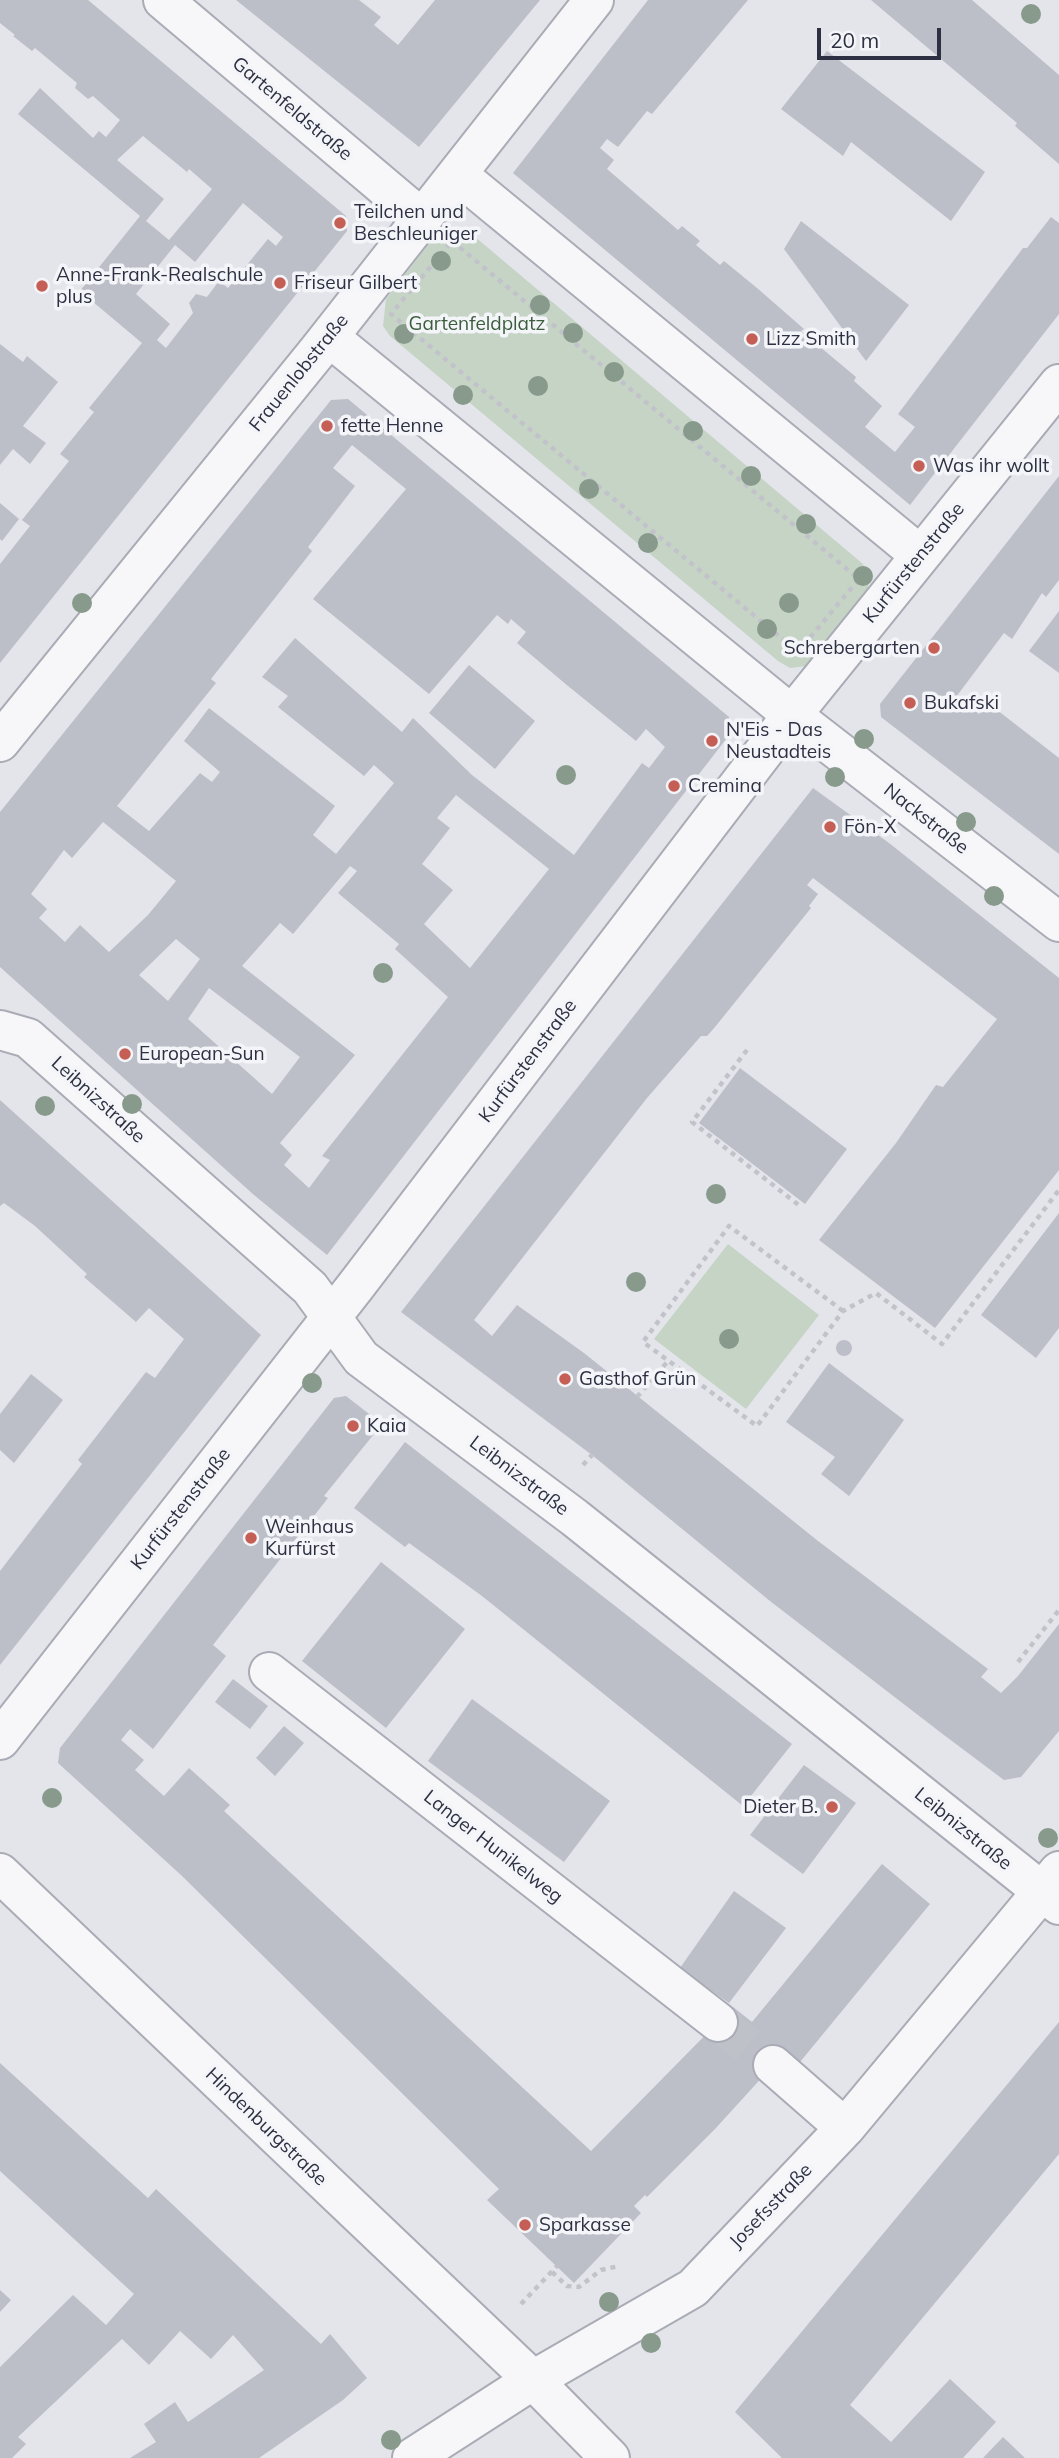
<!DOCTYPE html>
<meta charset="utf-8">
<style>
body{margin:0}
#map{position:relative;width:1059px;height:2458px;overflow:hidden;background:#e4e5eb;font-family:Mulish,sans-serif}
canvas{display:block}
.scale{position:absolute;left:817px;top:28px;width:124px;height:32px;box-sizing:border-box;border:4px solid #2d3042;border-top:0;padding-left:9px;font-size:21px;line-height:24px;white-space:nowrap;color:#2d3042;-webkit-text-stroke:5px #f4f5f8;paint-order:stroke}
</style>
<div id="map">
<canvas width="1059" height="2458"></canvas>
<div class="scale">20 m</div>
</div>
<script>
const g = document.querySelector('canvas').getContext('2d');
g.lineJoin = 'round';
function paint(path, color) { g.fillStyle = color; g.fill(path, 'evenodd'); }
const toPath = rows => new Path2D(rows.map(r => 'M' + r).join(''));
function trace(path, color, width, dash) { g.strokeStyle = color; g.lineWidth = width; g.lineCap = dash ? 'butt' : 'round'; g.setLineDash(dash || []); g.stroke(path); }
function drawText(font, color, halo, rows, align = 'center') {
  g.font = font + ' Mulish,sans-serif'; g.lineWidth = 7; g.setLineDash([]); g.textBaseline = 'middle'; g.strokeStyle = halo; g.fillStyle = color; for (const [text, x, y, turn = 0] of rows) {
    g.save(); g.translate(x, y); g.rotate((+turn || 0) * Math.PI / 180); g.textAlign = isNaN(turn) ? turn : align; if (halo) g.strokeText(text, 0, 0); g.fillText(text, 0, 0); g.restore();
  }
}
paint(toPath([
 [460,231,474,236,863,564,869,582,867,595,807,666,790,668,778,661,390,336,383,326,386,299,431,241,441,233],
 [728,1244,819,1315,746,1409,654,1339]
]), '#c6d4c6');
paint(toPath([
 [0,0,88,0,346,216,347,231,0,663,0,564,30,526,22,520,69,461,60,454,94,412,89,408,142,343,80,291,140,216,18,114,40,88,93,138,99,131,106,137,120,120,93,96,88,99,75,88,77,83,35,48,32,51,13,36,15,35,0,23],
 [143,136,187,172,189,169,212,189,169,240,146,221,164,199,117,160],
 [243,203,283,237,276,246,268,239,228,288,219,281,207,297,196,294,189,303,193,313,166,348,157,340,170,324,136,294,175,245,195,262],
 [236,0,359,0,381,17,374,25,398,45,435,0,540,0,419,147],
 [648,0,748,0,652,114,647,111,618,147,607,139,600,148,614,160,607,169,678,230,682,226,700,241,696,245,720,265,724,261,757,288,804,329,801,331,856,377,854,381,882,406,865,427,895,452,915,427,898,414,1023,248,1027,248,1051,217,1059,223,1059,314,910,505,513,173],
 [871,0,972,0,1059,75,1059,164,1015,126,1017,123],
 [827,51,985,172,951,221,851,142,843,156,781,109],
 [801,221,909,305,866,361,784,249],
 [0,344,23,362,27,356,58,382,23,426,46,443,30,464,13,449,0,465],
 [348,399,729,717,730,734,327,1255,254,1195,0,967,0,812,331,400],
 [352,445,406,489,313,599,429,694,497,615,508,624,511,619,526,632,517,643,568,686,636,741,646,729,665,747,649,768,642,763,574,855,472,775,413,718,402,732,295,638,262,677,288,696,278,707,364,776,374,765,394,783,336,854,313,835,335,806,209,708,184,741,220,772,212,782,200,773,149,831,117,806,216,683,211,679,312,551,308,547,355,486,333,468],
 [456,795,549,869,470,968,424,924,453,890,422,864,450,828,437,818],
 [103,822,176,881,148,915,109,952,80,925,65,942,39,918,47,909,31,894,64,850,72,858],
 [350,866,357,871,338,893,399,944,395,949,448,997,322,1156,330,1160,309,1188,284,1165,292,1155,280,1143,355,1055,242,966,280,923,293,934],
 [176,939,200,959,168,1001,139,975],
 [209,988,300,1057,272,1094,188,1019],
 [1059,476,1059,580,1046,597,1042,593,1012,639,1004,633,956,697,979,714,988,703,1059,758,1059,854,881,717,880,704],
 [0,503,19,519,2,541,0,539],
 [1059,611,1059,673,1029,651],
 [469,665,535,721,495,769,429,713],
 [813,788,889,843,1059,978,1059,1170,935,1328,819,1240,896,1143,936,1085,943,1087,997,1019,813,878,807,885,818,894,809,906,811,908,715,1027,707,1036,701,1036,647,1098,474,1320,492,1336,517,1305,584,1353,818,1541,988,1669,981,1677,1001,1693,1018,1676,1059,1624,1059,1731,1021,1777,1004,1780,940,1732,770,1601,592,1455,401,1312],
 [740,1068,847,1149,805,1204,699,1123],
 [0,1100,261,1335,0,1665,0,1571,82,1464,78,1460,146,1372,155,1378,184,1339,149,1308,136,1322,84,1277,87,1274,35,1226,4,1203,0,1206],
 [1059,1213,1059,1328,1036,1358,981,1315],
 '836 1348a8 8 0 1 1 16 0a8 8 0 1 1-16 0Z',
 [829,1363,904,1420,849,1496,821,1474,835,1457,786,1422],
 [31,1374,63,1400,14,1463,0,1450,0,1414],
 [346,1396,382,1424,324,1496,328,1498,213,1645,226,1656,153,1749,130,1729,121,1740,144,1760,135,1770,164,1796,189,1768,230,1805,224,1811,591,2151,733,2007,752,2022,882,1864,930,1904,800,2062,787,2050,715,2129,647,2197,645,2195,634,2206,641,2213,574,2283,487,2200,499,2189,181,1875,58,1763,60,1748,334,1398],
 [405,1442,792,1744,743,1806,482,1596,409,1543,405,1547,354,1508],
 [381,1562,465,1629,386,1728,302,1661],
 [233,1679,268,1706,250,1729,215,1702],
 [472,1699,610,1801,564,1862,428,1761],
 [284,1726,304,1743,275,1776,256,1758],
 [804,1765,856,1803,803,1874,750,1835],
 [734,1891,786,1928,729,2003,680,1968],
 [1059,2022,1059,2154,850,2405,891,2442,950,2379,996,2422,963,2458,782,2458,735,2412],
 [0,2063,148,2198,156,2189,321,2344,330,2334,367,2378,343,2400,259,2458,130,2458,156,2442,144,2424,175,2402,188,2422,264,2370,233,2335,211,2359,180,2331,149,2365,122,2339,18,2437,26,2444,12,2458,0,2458,0,2367,73,2295,106,2325,134,2294,0,2171],
 [0,2290,11,2300,0,2312],
 [1003,2437,1025,2458,983,2458]
]), '#bcbec8');
trace(toPath([
 [718,2022,773,2065]
]), '#bfc1c9', 38, [38, 19]);
const minor = toPath([
 [163,0,420,217],
 [457,174,920,555],
 [329,337,792,715,1059,922],
 [0,742,317,352,594,0],
 [0,1030,28,1038,310,1288,361,1358,575,1518,1059,1905],
 [269,1672,718,2022],
 [0,1740,355,1287,792,715,1059,384],
 [0,1873,533,2380,610,2458],
 [773,2065,845,2128],
 [412,2458,533,2380,693,2288,845,2128,1059,1871]
]);
trace(minor, '#a9abb5', 42);
trace(toPath([
 [452,241,859,579,798,652,391,314,452,241],
 [747,1050,692,1122,800,1206],
 [843,1311,729,1226,643,1342,757,1426,843,1311,876,1293,942,1344,1059,1190],
 [637,1397,668,1361],
 [583,1465,592,1455],
 [1018,1662,1059,1610],
 [552,2272,567,2286,579,2287,601,2270,619,2266],
 [521,2304,557,2266]
]), '#c2c3ca', 4.5, [5, 5]);
trace(minor, '#f7f7fa', 38);
g.fillStyle = '#879a8b';
for (const [x, y] of [
 [1031,14],
 [441,261],
 [540,305],
 [573,333],
 [404,334],
 [614,372],
 [538,386],
 [463,395],
 [693,431],
 [751,476],
 [589,489],
 [806,524],
 [648,543],
 [863,576],
 [82,603],
 [789,603],
 [767,629],
 [864,739],
 [566,775],
 [835,777],
 [966,822],
 [994,896],
 [383,973],
 [132,1104],
 [45,1106],
 [716,1194],
 [636,1282],
 [729,1339],
 [312,1383],
 [52,1798],
 [1048,1838],
 [609,2302],
 [651,2343],
 [391,2440]
]) { g.beginPath(); g.arc(x, y, 10, 0, 2 * Math.PI); g.fill(); }
for (const [x, y, r, color] of [
 [340,223,7,"#c55f55"],
 [280,283,7,"#c55f55"],
 [42,286,7,"#c55f55"],
 [752,339,7,"#c55f55"],
 [327,426,7,"#c55f55"],
 [919,466,7,"#c55f55"],
 [934,648,7,"#c55f55"],
 [910,703,7,"#c55f55"],
 [712,741,7,"#c55f55"],
 [674,786,7,"#c55f55"],
 [830,827,7,"#c55f55"],
 [125,1054,7,"#c55f55"],
 [565,1379,7,"#c55f55"],
 [353,1426,7,"#c55f55"],
 [251,1538,7,"#c55f55"],
 [832,1807,7,"#c55f55"],
 [525,2225,7,"#c55f55"]
]) { const dot = new Path2D(); dot.arc(x, y, r, 0, 2 * Math.PI); g.fillStyle = color; g.fill(dot); trace(dot, '#f4f5f8', 2.5); }
drawText('19px', '#2d3042', '#f4f5f8', [
 ["Gartenfeldstraße",292,109,40],
 ["Frauenlobstraße",299,373,-51],
 ["Kurfürstenstraße",914,563,-51],
 ["Nackstraße",926,819,38],
 ["Kurfürstenstraße",528,1061,-53],
 ["Leibnizstraße",98,1100,42],
 ["Leibnizstraße",519,1476,37],
 ["Kurfürstenstraße",181,1509,-52],
 ["Leibnizstraße",963,1829,39],
 ["Langer Hunikelweg",493,1847,38],
 ["Hindenburgstraße",266,2127,44],
 ["Josefsstraße",771,2206,-46]
]);
drawText('19px', '#2d3042', '#f4f5f8', [
 ["Teilchen und",354,212],
 ["Beschleuniger",354,234],
 ["Anne-Frank-Realschule",56,275],
 ["plus",56,297],
 ["Friseur Gilbert",294,283],
 ["Lizz Smith",766,339],
 ["fette Henne",341,426],
 ["Was ihr wollt",933,466],
 ["Schrebergarten",920,648,"right"],
 ["Bukafski",924,703],
 ["N'Eis - Das",726,730],
 ["Neustadteis",726,752],
 ["Cremina",688,786],
 ["Fön-X",844,827],
 ["European-Sun",139,1054],
 ["Gasthof Grün",579,1379],
 ["Kaia",367,1426],
 ["Weinhaus",265,1527],
 ["Kurfürst",265,1549],
 ["Dieter B.",818,1807,"right"],
 ["Sparkasse",539,2225]
], 'left');
drawText('19px', '#3b5d3d', '#f4f5f8', [
 ["Gartenfeldplatz",477,324]
]);
</script>
